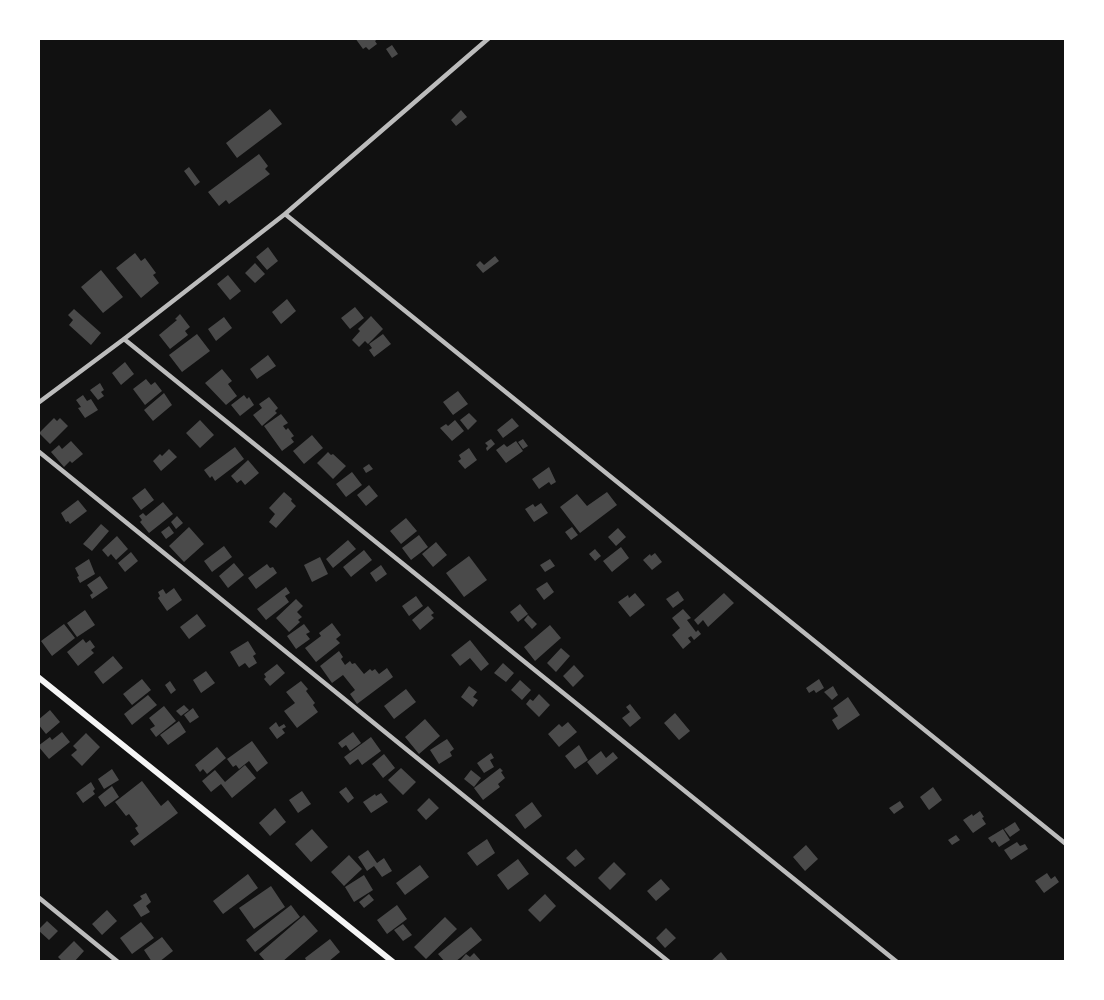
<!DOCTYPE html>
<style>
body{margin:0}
#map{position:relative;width:1104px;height:1000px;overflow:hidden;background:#111;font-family:"Times New Roman",serif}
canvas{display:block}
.frame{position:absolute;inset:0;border:40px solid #fff;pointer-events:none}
</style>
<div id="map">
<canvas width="1104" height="1000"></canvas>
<div class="frame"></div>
</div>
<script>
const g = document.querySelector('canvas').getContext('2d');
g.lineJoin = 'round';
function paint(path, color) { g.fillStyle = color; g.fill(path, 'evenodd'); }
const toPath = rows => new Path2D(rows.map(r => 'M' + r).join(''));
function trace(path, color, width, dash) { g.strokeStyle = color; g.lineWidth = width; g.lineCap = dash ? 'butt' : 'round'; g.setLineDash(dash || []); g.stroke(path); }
paint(toPath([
 [355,38,379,38,375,41,377,44,369,50,366,47,363,49],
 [392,45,398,54,392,58,386,49],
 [270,109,282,124,237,158,226,143],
 [461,110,467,117,456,126,451,120],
 [259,154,268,166,265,169,270,174,229,204,226,200,219,206,208,192],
 [189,167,200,182,195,186,184,171],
 [268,247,278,261,267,270,256,257],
 [135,253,141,261,145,258,156,273,153,275,159,283,141,298,116,268],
 [495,256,499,261,483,273,476,265,480,261,484,265],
 [255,263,265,274,255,283,245,273],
 [101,270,123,297,103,313,81,287],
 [228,275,241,291,230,300,217,284],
 [287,299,296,311,281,324,272,312],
 [355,307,364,318,350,329,341,318],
 [74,309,101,333,91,345,69,325,73,320,68,315],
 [180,314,190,327,185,331,188,335,170,349,159,335,177,320,175,319],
 [371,316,383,329,368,344,365,341,359,347,352,340,360,331,358,329],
 [224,317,232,328,216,341,208,329],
 [197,334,210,351,182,372,169,355],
 [383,334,391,344,374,357,369,350,372,348,369,344],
 [268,355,276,366,257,379,250,369],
 [125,362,134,374,121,385,112,373],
 [222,369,232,381,228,384,237,396,226,405,205,383],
 [146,379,151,385,155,382,162,391,145,405,133,389],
 [100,383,104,390,101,392,104,396,98,400,90,390],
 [458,391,468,404,453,415,443,402],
 [164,393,172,405,153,421,144,410],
 [83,395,87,401,91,399,98,410,85,418,78,408,81,407,76,400],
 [244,395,247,399,249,397,254,405,240,416,231,405],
 [269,397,278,408,275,411,277,413,262,426,253,415,262,408,259,404],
 [469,413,477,421,468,430,460,420],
 [281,414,288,423,283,426,286,430,288,428,294,436,291,438,294,442,282,451,264,426],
 [54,418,57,421,60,418,68,426,50,444,39,433],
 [512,418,519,426,503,438,497,430],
 [200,420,214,435,200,448,186,433],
 [455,420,464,431,452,441,440,428,446,424,448,426],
 [312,435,323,448,304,464,293,451],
 [491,439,495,444,487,451,486,448,488,446,485,443],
 [523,439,528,446,523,449,518,442],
 [71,441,83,454,72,463,70,461,64,467,51,452,59,445,62,449],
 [516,441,523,451,506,463,496,450,504,444,507,447],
 [235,447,244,459,215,481,212,476,210,478,204,470],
 [469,448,477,460,465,469,458,461,461,459,459,455],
 [169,449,177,457,161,471,153,461,160,454,162,456],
 [328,452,331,455,333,454,346,466,333,479,317,463],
 [248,460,259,473,245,485,241,480,237,483,231,476],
 [369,464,373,469,366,473,363,468],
 [549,467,556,482,551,485,549,482,539,489,532,479],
 [352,472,362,485,346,497,336,484],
 [369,485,378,496,366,506,357,495],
 [145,488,154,500,141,510,132,498],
 [284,492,292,499,291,501,296,506,276,528,269,522,275,514,269,508],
 [607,492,617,505,580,533,560,507,577,494,587,506],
 [78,500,87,511,70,524,68,521,66,522,61,513],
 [163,502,173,514,149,533,140,522,142,520,139,516,143,513,146,516],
 [541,503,548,513,534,522,525,509,533,504,535,507],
 [177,516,183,523,176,529,171,522],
 [406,518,417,531,401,544,390,531],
 [101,524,109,531,92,551,83,544],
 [169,526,174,533,166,539,161,532],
 [189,527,204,544,184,562,169,546],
 [572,527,578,535,571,540,565,532],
 [618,528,626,537,616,546,608,537],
 [419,535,428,547,411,560,402,548],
 [117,536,128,549,116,560,111,554,108,557,102,550],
 [348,540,356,549,333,568,326,559],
 [436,542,447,555,433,567,422,554],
 [224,546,232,557,212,572,204,561],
 [621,547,629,558,612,572,603,561],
 [595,549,601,556,595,561,589,554],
 [364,550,372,560,351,577,343,567],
 [131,552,138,561,125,572,118,563],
 [655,553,662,562,652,570,643,560,650,554,651,556],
 [469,556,487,580,464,597,446,573],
 [320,557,328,574,312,582,304,565],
 [89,559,95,574,80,583,77,577,79,576,75,568],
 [550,559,555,566,545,572,540,565],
 [234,563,244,575,228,588,219,576],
 [267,564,270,568,273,567,277,573,256,589,248,578],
 [381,565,387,574,376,582,370,573],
 [100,576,108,588,92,599,90,595,93,593,87,585],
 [547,582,554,592,544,600,536,589],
 [286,587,290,593,285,596,289,602,266,620,257,609],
 [174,588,182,600,167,611,158,598,160,596,158,592,163,589,166,594],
 [678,591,684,600,673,608,666,599],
 [635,593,645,605,630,617,618,602,628,595,629,598],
 [724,593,734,603,708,627,703,620,698,625,694,620],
 [416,596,423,606,409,616,402,606],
 [296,599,303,606,297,612,302,617,298,620,300,622,289,632,276,618],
 [520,604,528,614,518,622,510,612],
 [428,606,434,613,431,615,434,618,420,630,412,620],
 [683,609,691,618,687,620,696,632,698,630,701,634,694,640,691,636,688,638,691,642,683,649,672,635,680,628,672,618],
 [85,610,95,625,77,637,67,623],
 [197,614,206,626,189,639,180,627],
 [528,615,537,624,532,629,524,620],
 [332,623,341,635,336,639,340,643,316,662,305,648,321,636,319,633],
 [64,624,75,638,52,656,41,641],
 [304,624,310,632,306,634,310,639,296,649,287,636],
 [550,625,561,638,535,661,524,647],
 [83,639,86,643,90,640,95,647,91,650,94,653,78,666,67,652],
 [470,640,489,664,481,671,470,658,460,666,451,655],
 [248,641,256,654,253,656,257,663,249,668,245,663,239,667,230,652],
 [561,648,570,656,556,672,547,663],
 [339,651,343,657,341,659,345,665,350,661,352,664,355,663,364,674,370,669,372,671,375,669,379,674,387,668,393,677,357,704,350,694,355,690,343,675,332,683,320,666],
 [113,656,123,668,103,684,94,672],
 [503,663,514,673,506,682,494,673],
 [277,664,285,673,270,686,264,679,266,677,264,674],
 [574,665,584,676,573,687,563,676],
 [206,671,215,683,201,693,193,680],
 [142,679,151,690,132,705,123,694],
 [819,679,824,688,816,693,814,690,809,693,806,688],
 [520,680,531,690,522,700,511,690],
 [170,681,176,690,171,694,165,685],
 [301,681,308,689,306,691,315,703,313,705,318,712,297,728,284,711,295,703,286,692],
 [469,686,477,692,473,697,478,700,473,707,461,697],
 [833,686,838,695,832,700,824,692],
 [406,689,416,702,394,719,384,706],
 [539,694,550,705,539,717,526,704,530,699,533,701],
 [148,695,157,705,132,725,124,714],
 [848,697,860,715,838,730,832,720,838,716,833,708],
 [630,704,641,718,630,727,622,718,630,712,626,707],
 [184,705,189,710,181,716,176,711],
 [164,706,176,721,156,737,150,729,155,726,149,718],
 [193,708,199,717,190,723,184,715],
 [50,710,60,722,46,734,38,724,38,720],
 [675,713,690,731,679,740,664,723],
 [425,719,440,736,419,754,405,737],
 [179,721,186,732,168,745,160,735],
 [276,722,279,727,284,724,286,727,282,729,285,733,277,739,269,728],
 [568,722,577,732,559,747,548,734,559,724,562,727],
 [62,732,70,742,49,759,38,746,50,737,52,740],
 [353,732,361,743,350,751,346,745,342,748,338,743],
 [86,733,100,747,82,766,71,755,77,750,73,746],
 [371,737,381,751,362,765,358,759,350,765,344,757],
 [447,739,454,749,450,752,452,756,439,764,430,750],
 [252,741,268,763,257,772,249,761,239,769,236,765,233,767,227,759],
 [579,745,588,760,575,769,565,756],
 [217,747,226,758,207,774,203,769,200,772,195,765],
 [601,751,606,758,613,752,618,758,597,775,587,762],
 [491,753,494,758,490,760,494,767,484,773,477,763],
 [384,754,395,768,383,778,372,764],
 [245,765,256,778,232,798,221,784,211,792,202,781,215,770,225,782],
 [401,768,416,782,403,795,388,780],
 [500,768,503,771,501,772,505,778,498,784,500,787,483,800,474,788],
 [112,769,119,780,104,789,98,779],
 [471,770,481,778,474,787,464,779],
 [142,781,161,806,168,800,178,813,134,846,130,841,139,834,135,828,138,826,129,814,126,816,115,802],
 [91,782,95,789,93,791,95,794,83,803,76,793],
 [112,786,119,797,105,807,98,797],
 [346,787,354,798,348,803,339,792],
 [933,787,942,800,929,810,920,797],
 [302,791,311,804,298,813,289,800],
 [381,793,388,802,371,813,363,802,375,794,376,796],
 [429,798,439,808,426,820,417,810],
 [900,801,904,807,894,814,889,808],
 [532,802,542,816,525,829,515,815],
 [275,808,286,822,270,836,259,823],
 [980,811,984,817,982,818,986,824,973,833,963,820,972,814,973,816],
 [1015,822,1020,830,1010,837,1004,829],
 [312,829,328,847,311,862,295,844],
 [1003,829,1010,840,999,847,995,841,992,843,988,838],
 [956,835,960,840,952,845,948,840],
 [487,839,495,853,477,866,467,853],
 [1017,842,1020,846,1025,844,1028,849,1011,860,1004,850],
 [806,845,818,859,805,871,793,857],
 [576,849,585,859,575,867,566,858],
 [368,850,377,863,384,858,392,871,382,877,374,866,367,871,358,857],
 [349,855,362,869,344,886,331,872],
 [518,859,529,874,508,890,497,875],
 [614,862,626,874,610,890,598,878],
 [420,865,429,877,405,895,396,883],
 [1047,873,1051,879,1055,876,1059,882,1044,893,1035,881],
 [248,874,258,888,223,914,213,901],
 [364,875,373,890,354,902,345,887],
 [661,879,670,889,656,901,647,891],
 [271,886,285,907,254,929,239,908],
 [146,893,151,902,146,906,150,912,141,917,133,905,142,899,140,896],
 [369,894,374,900,364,908,359,902],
 [545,894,556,906,540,922,528,910],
 [291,905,300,917,255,952,246,940],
 [397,905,407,919,387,934,377,920],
 [107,910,117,921,102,935,92,924],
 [304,915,318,931,282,962,266,962,259,954],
 [445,917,457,929,426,959,414,947],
 [47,921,58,931,49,940,38,930],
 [141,922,154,938,132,954,120,938],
 [403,924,412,935,403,941,394,930],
 [471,927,482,940,455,962,445,962,438,954],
 [666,928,676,938,665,948,656,938],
 [162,937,173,951,159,962,152,962,144,950],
 [330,939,340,952,328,962,307,962,305,958],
 [74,941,84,951,74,962,63,962,58,957],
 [721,952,729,962,710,962],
 [474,953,482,962,459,962,466,954,470,957]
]), '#4a4a4a');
trace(toPath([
 [285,214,1066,844],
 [124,339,897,962],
 [38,403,124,339,285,214,489,38],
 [38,451,669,962],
 [38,897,118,962]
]), '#bcbcbc', 4.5);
trace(toPath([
 [38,677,393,962]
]), '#f5f5f5', 6);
</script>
